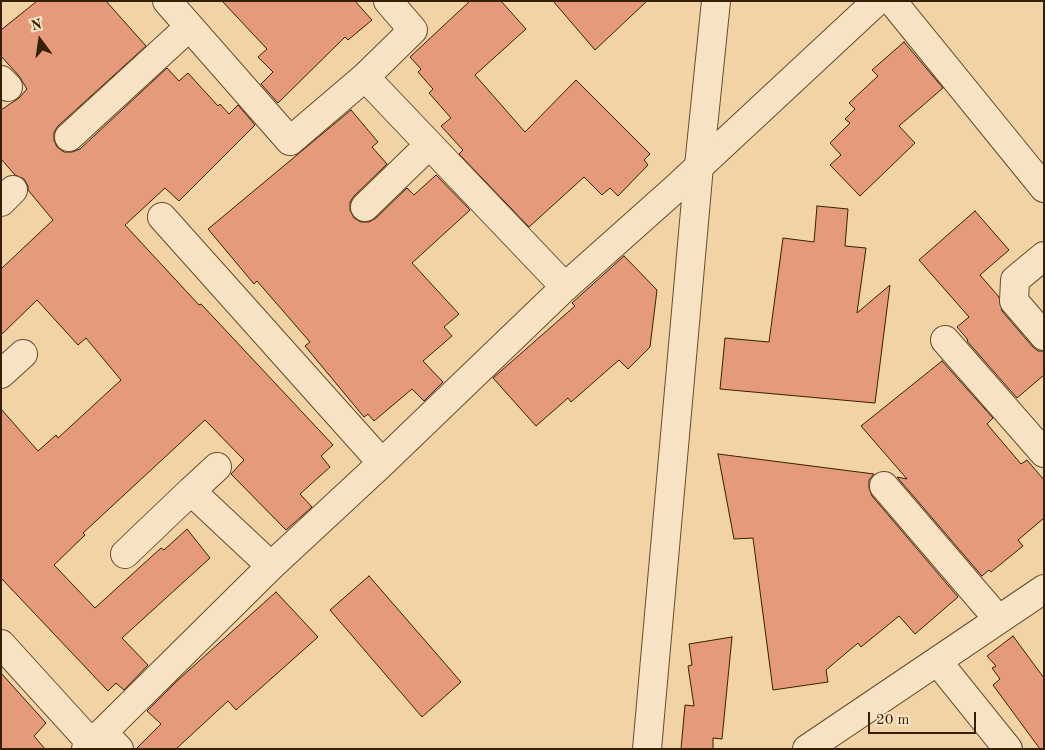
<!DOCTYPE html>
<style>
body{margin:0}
#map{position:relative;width:1045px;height:750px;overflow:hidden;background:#f2d3a5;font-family:"Old Standard TT",serif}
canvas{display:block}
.frame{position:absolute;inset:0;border:2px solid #362003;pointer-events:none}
.north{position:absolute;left:15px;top:15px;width:50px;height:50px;-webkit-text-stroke:4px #f7e2c4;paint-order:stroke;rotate:346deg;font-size:14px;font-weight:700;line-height:20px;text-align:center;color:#362003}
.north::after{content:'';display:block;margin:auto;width:18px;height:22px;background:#362003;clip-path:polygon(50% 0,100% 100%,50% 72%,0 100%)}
.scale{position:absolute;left:868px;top:712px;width:108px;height:22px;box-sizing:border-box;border:2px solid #362003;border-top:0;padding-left:6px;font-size:15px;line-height:18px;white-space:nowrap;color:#362003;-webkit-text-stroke:4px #f7e2c4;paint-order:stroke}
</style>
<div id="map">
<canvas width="1045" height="750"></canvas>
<div class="frame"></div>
<div class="north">N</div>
<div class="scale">20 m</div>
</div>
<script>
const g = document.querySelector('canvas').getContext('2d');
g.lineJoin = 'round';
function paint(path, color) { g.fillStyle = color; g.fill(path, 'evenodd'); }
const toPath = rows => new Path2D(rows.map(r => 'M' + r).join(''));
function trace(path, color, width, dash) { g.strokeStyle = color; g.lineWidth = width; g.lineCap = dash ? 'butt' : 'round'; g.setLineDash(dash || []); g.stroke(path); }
const building = toPath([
 [37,1,106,1,146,46,58,126,54,132,54,140,57,147,64,152,72,152,80,149,167,68,179,81,188,73,218,106,220,104,229,114,238,105,255,125,179,201,165,188,125,225,199,305,201,304,333,445,321,456,330,467,300,494,312,507,286,530,231,474,244,460,205,420,83,533,85,535,54,565,95,608,161,548,164,550,187,529,210,558,122,638,148,665,124,690,116,683,108,691,1,578,1,409,38,451,56,435,58,438,121,380,86,338,78,345,37,300,1,335,1,269,53,220,28,190,28,186,24,179,15,175,1,159,1,110,19,98,27,89,19,76,1,56,1,30,37,1],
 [222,1,355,1,372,20,348,40,345,37,278,103,261,84,273,72,258,57,267,49,222,1],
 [470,1,501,1,526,29,475,75,525,132,576,80,650,154,644,160,648,165,618,196,610,188,602,195,584,177,529,227,459,154,463,150,441,126,451,118,429,93,433,89,418,72,421,69,410,57,470,1],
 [553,1,647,1,595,50,553,1],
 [904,42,943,88,899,126,915,143,860,196,830,165,841,155,830,143,850,123,845,119,855,109,849,103,878,76,872,70,904,42],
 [351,110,378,142,372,147,387,164,354,196,350,202,350,210,354,218,361,222,369,222,376,218,407,188,414,195,436,175,470,210,412,263,459,314,444,327,452,336,423,361,443,382,424,401,412,389,374,421,368,414,364,417,305,346,310,342,257,281,254,284,208,229,351,110],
 [817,206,848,209,845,246,866,248,857,313,890,285,875,403,720,389,725,338,769,342,783,238,814,242,817,206],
 [975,211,1009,250,980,275,999,297,1002,311,1032,346,1038,351,1044,351,1044,375,1017,398,967,341,968,340,957,327,969,317,919,260,975,211],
 [624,256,657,290,650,347,628,369,619,360,571,402,568,398,536,426,493,378,575,306,572,303,624,256],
 [942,361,993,418,987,424,1021,464,1027,460,1044,480,1044,518,1018,540,1023,546,991,572,989,570,982,576,897,477,907,479,861,426,942,361],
 [718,454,874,474,869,480,869,488,872,496,958,597,915,634,899,616,861,647,858,643,826,670,828,682,773,690,753,538,734,539,718,454],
 [369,576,461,682,422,717,330,610,369,576],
 [276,592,318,637,236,710,228,701,176,749,136,749,161,724,147,711,178,680,276,592],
 [1013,636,1044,678,1044,749,1040,749,993,685,1000,679,992,668,996,666,987,656,1013,636],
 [732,637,722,739,713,738,713,749,681,749,685,705,694,706,688,666,692,665,689,644,732,637],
 [1,673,46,723,34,736,45,749,1,749,1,673]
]);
paint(building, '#e59b7b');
trace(building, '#362003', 1);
const minor = toPath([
 [167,1,290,141,365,77,413,30,388,1],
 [892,1,1044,188],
 [365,77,565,287],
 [1,80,8,87],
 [69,137,189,27],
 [1,202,13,190],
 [365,207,429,145],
 [162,217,382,463],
 [1044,256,1015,280,1014,301,1044,336],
 [945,340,1044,453],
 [1,374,23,354],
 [884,486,998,619],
 [191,491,217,467],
 [125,554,191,491,271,566],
 [1,644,91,743],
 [938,662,1008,749],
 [103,732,119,749],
 [86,749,271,566,382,463,565,287,675,189,877,1],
 [807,749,1044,589]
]);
const tertiary = toPath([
 [647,749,699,166,716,1]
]);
trace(minor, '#654d2c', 30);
trace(tertiary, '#654d2c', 30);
trace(minor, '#f7e2c4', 28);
trace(tertiary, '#f7e2c4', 28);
</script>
